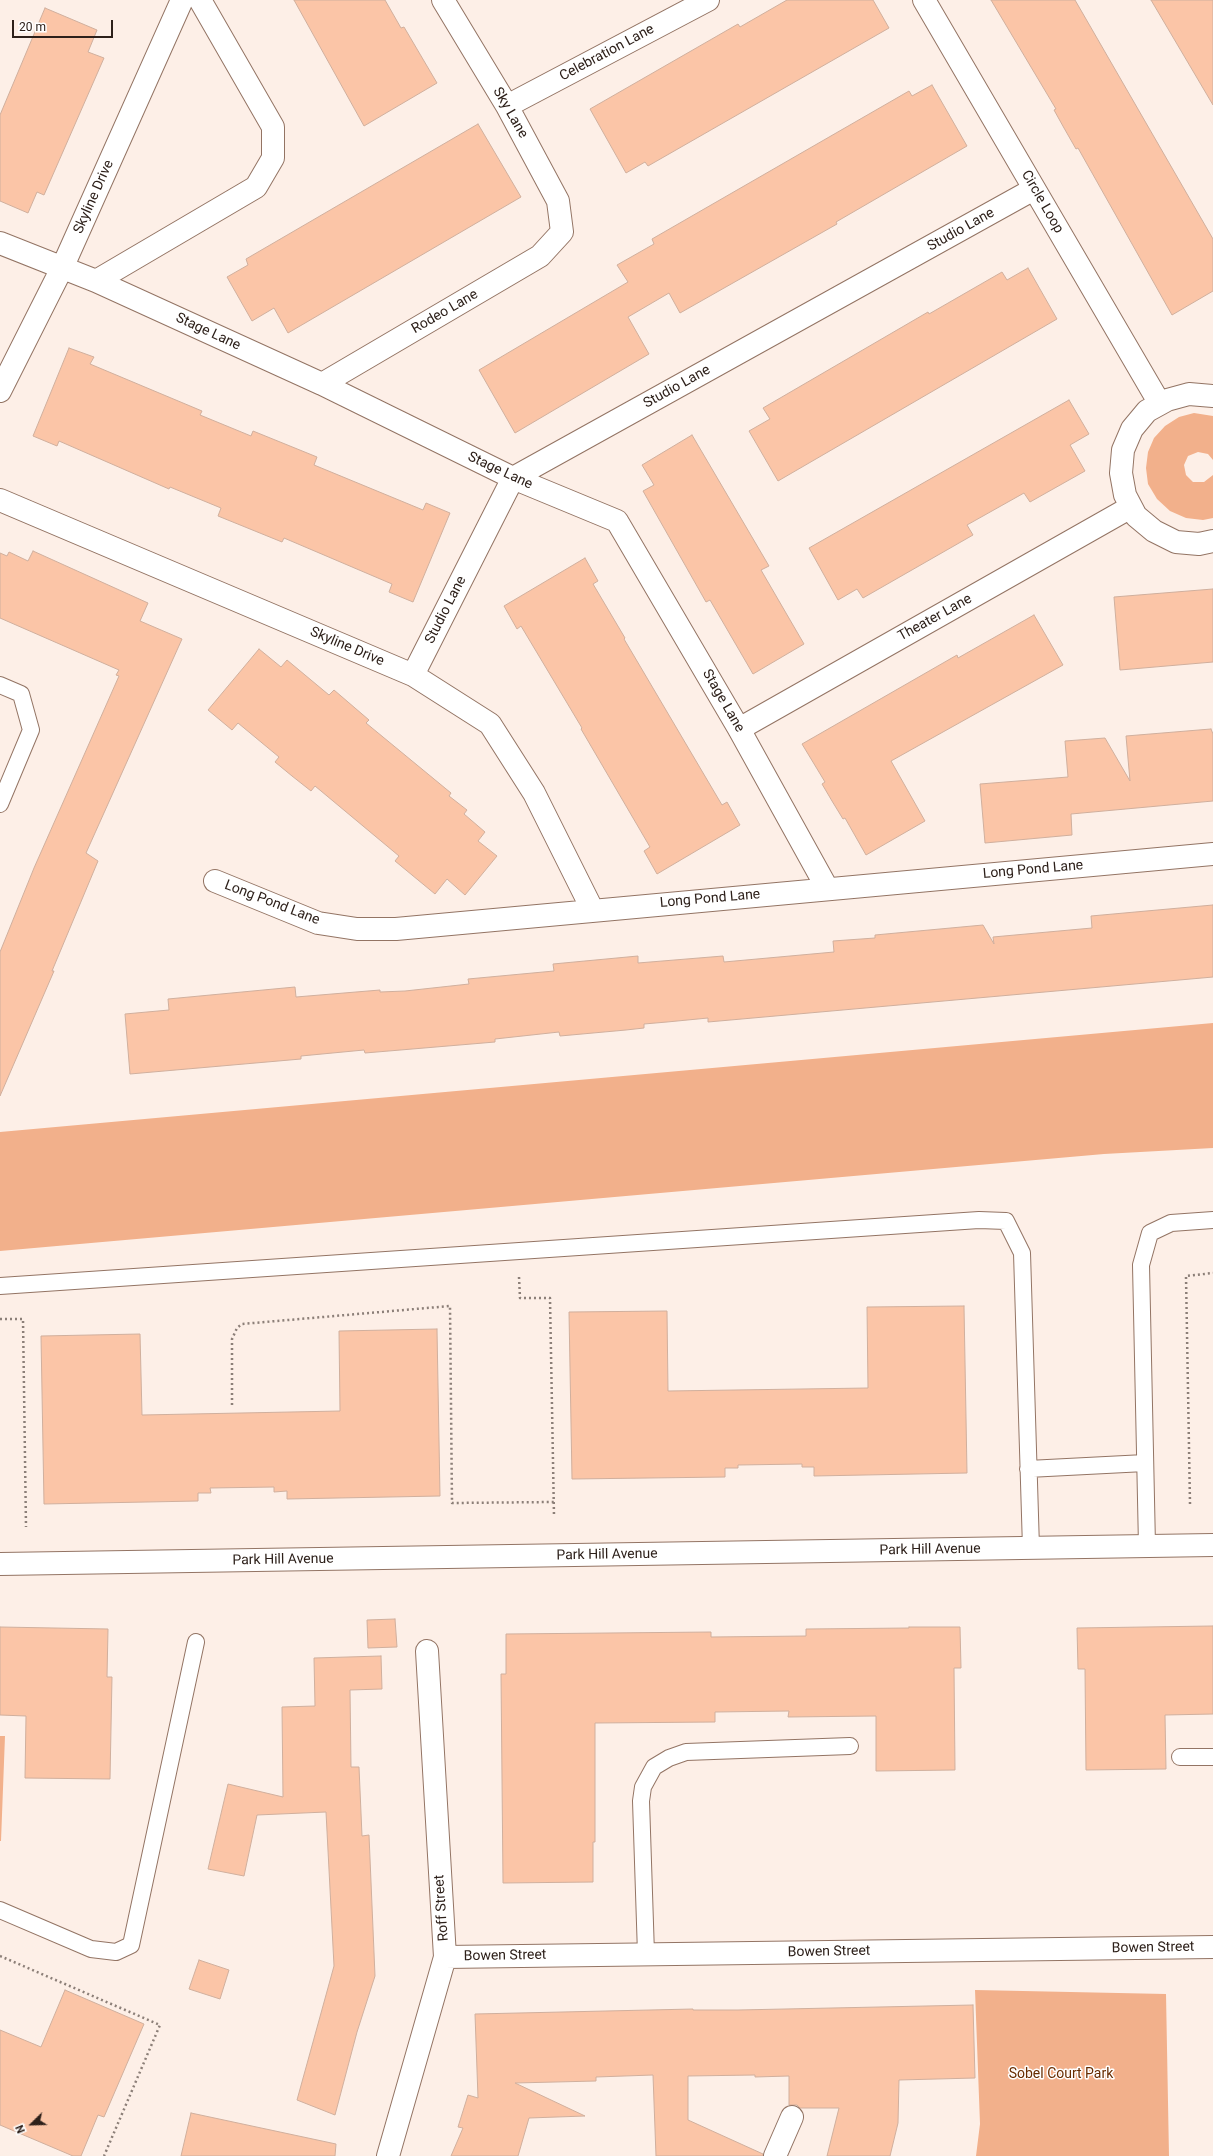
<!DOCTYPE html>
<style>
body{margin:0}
#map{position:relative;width:1213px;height:2156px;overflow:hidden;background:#fdefe7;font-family:Roboto,sans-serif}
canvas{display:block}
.north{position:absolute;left:12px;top:2104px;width:40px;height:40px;-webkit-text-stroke:3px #fff;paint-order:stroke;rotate:247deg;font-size:11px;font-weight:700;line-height:16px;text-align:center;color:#2d201a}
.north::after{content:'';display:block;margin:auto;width:14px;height:18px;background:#2d201a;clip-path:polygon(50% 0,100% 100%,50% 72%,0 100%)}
.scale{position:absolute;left:12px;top:20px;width:101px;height:18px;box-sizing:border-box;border:2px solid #2d201a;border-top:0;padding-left:5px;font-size:12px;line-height:14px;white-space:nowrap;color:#2d201a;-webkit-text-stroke:3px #fff;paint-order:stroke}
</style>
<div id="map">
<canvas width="1213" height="2156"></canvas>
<div class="north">N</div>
<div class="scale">20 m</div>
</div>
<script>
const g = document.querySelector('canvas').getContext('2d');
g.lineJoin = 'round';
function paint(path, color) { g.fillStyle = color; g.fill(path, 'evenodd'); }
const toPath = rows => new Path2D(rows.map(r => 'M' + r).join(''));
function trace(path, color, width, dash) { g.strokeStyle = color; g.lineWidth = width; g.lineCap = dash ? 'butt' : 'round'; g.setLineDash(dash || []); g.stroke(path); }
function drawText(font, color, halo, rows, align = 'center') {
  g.font = font + ' Roboto,sans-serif'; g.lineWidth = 3; g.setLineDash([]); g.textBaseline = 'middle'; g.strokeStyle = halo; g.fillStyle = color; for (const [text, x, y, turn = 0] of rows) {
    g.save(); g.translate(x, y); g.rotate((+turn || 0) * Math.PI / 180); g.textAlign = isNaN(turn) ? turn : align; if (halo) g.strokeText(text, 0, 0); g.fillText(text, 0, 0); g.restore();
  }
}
paint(toPath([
 [1194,413,1213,416,1213,460,1208,454,1198,452,1188,456,1184,465,1186,475,1193,482,1204,482,1213,475,1213,518,1203,520,1186,518,1170,511,1157,499,1148,484,1146,468,1148,452,1154,438,1165,426,1179,417],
 [1213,1023,1213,1148,1104,1154,0,1251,0,1132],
 [0,1736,5,1736,1,1841,0,1841],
 [975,1990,1166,1994,1169,2156,976,2156,980,2124]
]), '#f2b08b');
const building = toPath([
 [294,0,385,0,401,28,404,27,437,83,364,126,294,0],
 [787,0,873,0,889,28,648,166,645,162,626,173,590,109,738,24,740,27,787,0],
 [991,0,1075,0,1213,239,1213,291,1172,315,1078,148,1076,149,1064,128,1054,110,1056,109,991,0],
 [1151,0,1213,0,1213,105,1151,0],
 [45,8,97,30,88,52,104,58,44,195,37,192,28,213,0,201,0,115,45,8],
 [932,85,967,146,836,222,837,224,680,313,669,293,628,317,649,354,515,433,479,370,628,282,617,265,654,244,652,239,909,91,912,96,932,85],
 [478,124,521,197,288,333,274,308,252,321,227,277,248,265,246,259,478,124],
 [1028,268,1057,319,778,481,749,431,770,419,763,408,928,312,929,314,1002,272,1007,280,1028,268],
 [69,348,94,357,90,364,202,411,200,415,251,436,253,431,317,457,314,465,423,510,426,503,450,513,413,602,389,592,392,584,284,538,282,542,218,516,221,508,170,487,169,489,59,441,57,446,33,436,69,348],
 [1069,400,1089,434,1070,445,1085,471,1030,502,1024,493,967,525,973,535,863,598,857,589,838,600,809,548,1069,400],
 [692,435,769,566,761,570,804,644,753,674,710,600,706,602,643,491,654,485,642,465,692,435],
 [33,551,148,603,140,621,182,639,86,853,98,861,52,971,54,971,0,1096,0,952,34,868,119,676,116,675,119,670,0,618,0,553,7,556,9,552,28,561,33,551],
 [585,558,598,581,593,584,625,638,624,639,722,805,727,802,740,825,657,874,644,851,650,847,581,729,582,728,521,626,517,629,504,606,585,558],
 [1213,589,1213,662,1120,670,1114,597,1213,589],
 [1034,615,1063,665,891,761,925,821,866,855,845,818,843,819,832,801,822,784,825,782,802,744,957,655,958,658,1034,615],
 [259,649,281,667,287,660,329,695,334,690,369,720,366,723,451,793,449,796,467,810,464,814,485,832,478,841,497,856,465,895,447,879,435,894,395,861,399,856,315,786,311,791,292,776,275,762,279,757,238,723,232,730,208,710,259,649],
 [1211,729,1213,734,1213,801,1071,814,1072,835,985,843,980,784,1068,777,1065,741,1105,738,1130,781,1126,736,1211,729],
 [1213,905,1213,977,708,1022,708,1018,667,1022,644,1024,644,1028,626,1030,560,1036,559,1032,495,1039,495,1042,365,1053,364,1050,301,1056,301,1059,130,1074,125,1014,169,1010,168,999,295,987,296,997,380,990,380,992,405,991,469,984,468,979,554,971,553,964,638,956,638,963,723,956,724,962,834,952,833,941,875,938,875,935,983,925,994,944,993,937,1092,928,1091,916,1213,905],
 [964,1306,967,1473,814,1476,814,1467,802,1467,802,1464,738,1465,738,1468,725,1468,725,1477,572,1479,569,1312,667,1311,668,1391,868,1388,867,1307,964,1306],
 [437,1329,440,1496,287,1499,287,1491,274,1492,274,1487,210,1488,211,1493,198,1493,198,1501,44,1504,41,1336,140,1334,142,1415,340,1411,339,1331,437,1329],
 [395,1619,397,1647,368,1648,367,1620,395,1619],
 [1213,1626,1213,1714,1165,1715,1166,1769,1086,1770,1085,1669,1078,1669,1077,1628,1213,1626],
 [0,1627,108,1629,107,1677,112,1677,110,1779,25,1778,26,1716,0,1715,0,1627],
 [909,1627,960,1627,961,1668,954,1668,955,1770,876,1771,876,1716,788,1717,789,1711,715,1712,715,1722,595,1723,595,1842,593,1842,593,1882,503,1883,501,1674,506,1674,506,1634,711,1632,711,1637,806,1636,806,1629,909,1628,909,1627],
 [381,1656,382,1689,350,1690,351,1767,359,1767,362,1836,369,1835,375,1976,357,2032,335,2115,297,2100,334,1966,326,1812,257,1815,244,1876,208,1869,228,1784,283,1797,282,1707,315,1706,314,1658,381,1656],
 [199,1960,229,1970,220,1999,189,1989,199,1960],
 [65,1990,144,2024,104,2117,98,2115,81,2156,73,2156,0,2125,0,2030,41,2047,65,1990],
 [973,2005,975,2078,899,2080,898,2123,890,2156,827,2156,839,2108,800,2108,797,2105,789,2105,789,2076,755,2077,755,2075,688,2076,688,2120,763,2154,763,2156,656,2156,653,2075,596,2077,596,2081,515,2083,585,2116,529,2118,518,2156,451,2156,463,2128,458,2127,468,2095,478,2098,475,2014,693,2009,693,2010,738,2010,973,2005],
 [191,2113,336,2144,335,2156,181,2156,191,2113]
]);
paint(building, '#fbc5a7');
trace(building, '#d0af9d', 1);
const service = toPath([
 [0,685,21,694,31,730,0,804],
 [0,1286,979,1220,1006,1221,1022,1253,1031,1548],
 [1028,1469,1145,1463],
 [1147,1546,1141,1265,1150,1233,1171,1223,1213,1220],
 [1180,1757,1213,1757],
 [0,1910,91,1949,116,1952,131,1945,196,1642],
 [646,1954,641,1801,643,1787,654,1767,669,1758,686,1752,850,1746]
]);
const minor = toPath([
 [924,0,1160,404],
 [507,106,708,0],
 [0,243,96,281,322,384,513,478,617,521,739,729,827,888],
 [96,281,256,187,273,158,273,127,200,0],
 [322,384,540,256,562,232,558,201,507,106,443,0],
 [0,391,63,266,182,0],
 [1213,396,1189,394,1167,400,1147,411,1132,429,1123,450,1121,473,1125,495,1136,516,1154,531,1176,542,1199,544,1213,541],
 [0,500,413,675,490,724,534,793,593,911],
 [413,675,513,478,1034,189],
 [739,729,1131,507],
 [215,881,318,923,357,929,396,929,1213,854],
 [0,1564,1213,1545],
 [445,1957,1213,1947],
 [388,2156,445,1957,427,1651],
 [775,2156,792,2117]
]);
trace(service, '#937464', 18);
trace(minor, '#937464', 24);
trace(toPath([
 [519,1277,520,1298,550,1298,554,1516],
 [0,1319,23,1319,26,1527],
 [232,1405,232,1339,237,1328,242,1324,450,1306,452,1503,554,1502],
 [1190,1504,1186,1276,1213,1273],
 [0,1956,160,2025,104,2156]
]), '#8c7f78', 2.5, [2, 3]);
trace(service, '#fff', 16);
trace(minor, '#fff', 22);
drawText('14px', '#2d201a', '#fff', [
 ["Celebration Lane",607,53,-28],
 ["Sky Lane",510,113,60],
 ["Skyline Drive",94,197,-66],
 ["Circle Loop",1042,202,60],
 ["Studio Lane",961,230,-29],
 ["Rodeo Lane",445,312,-30],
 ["Stage Lane",208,332,25],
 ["Studio Lane",677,387,-29],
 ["Stage Lane",500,471,25],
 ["Studio Lane",446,610,-63],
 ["Theater Lane",935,618,-29],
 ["Skyline Drive",347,647,23],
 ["Stage Lane",723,701,60],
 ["Long Pond Lane",1033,870,-5],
 ["Long Pond Lane",710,899,-5],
 ["Long Pond Lane",272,903,21],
 ["Park Hill Avenue",930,1550,-1],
 ["Park Hill Avenue",607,1555,-1],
 ["Park Hill Avenue",283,1560,-1],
 ["Roff Street",442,1908,-94],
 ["Bowen Street",1153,1948,-1],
 ["Bowen Street",829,1952,-1],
 ["Bowen Street",505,1956,-1]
]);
drawText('14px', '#672c00', '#fff', [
 ["Sobel Court Park",1061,2074]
]);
</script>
